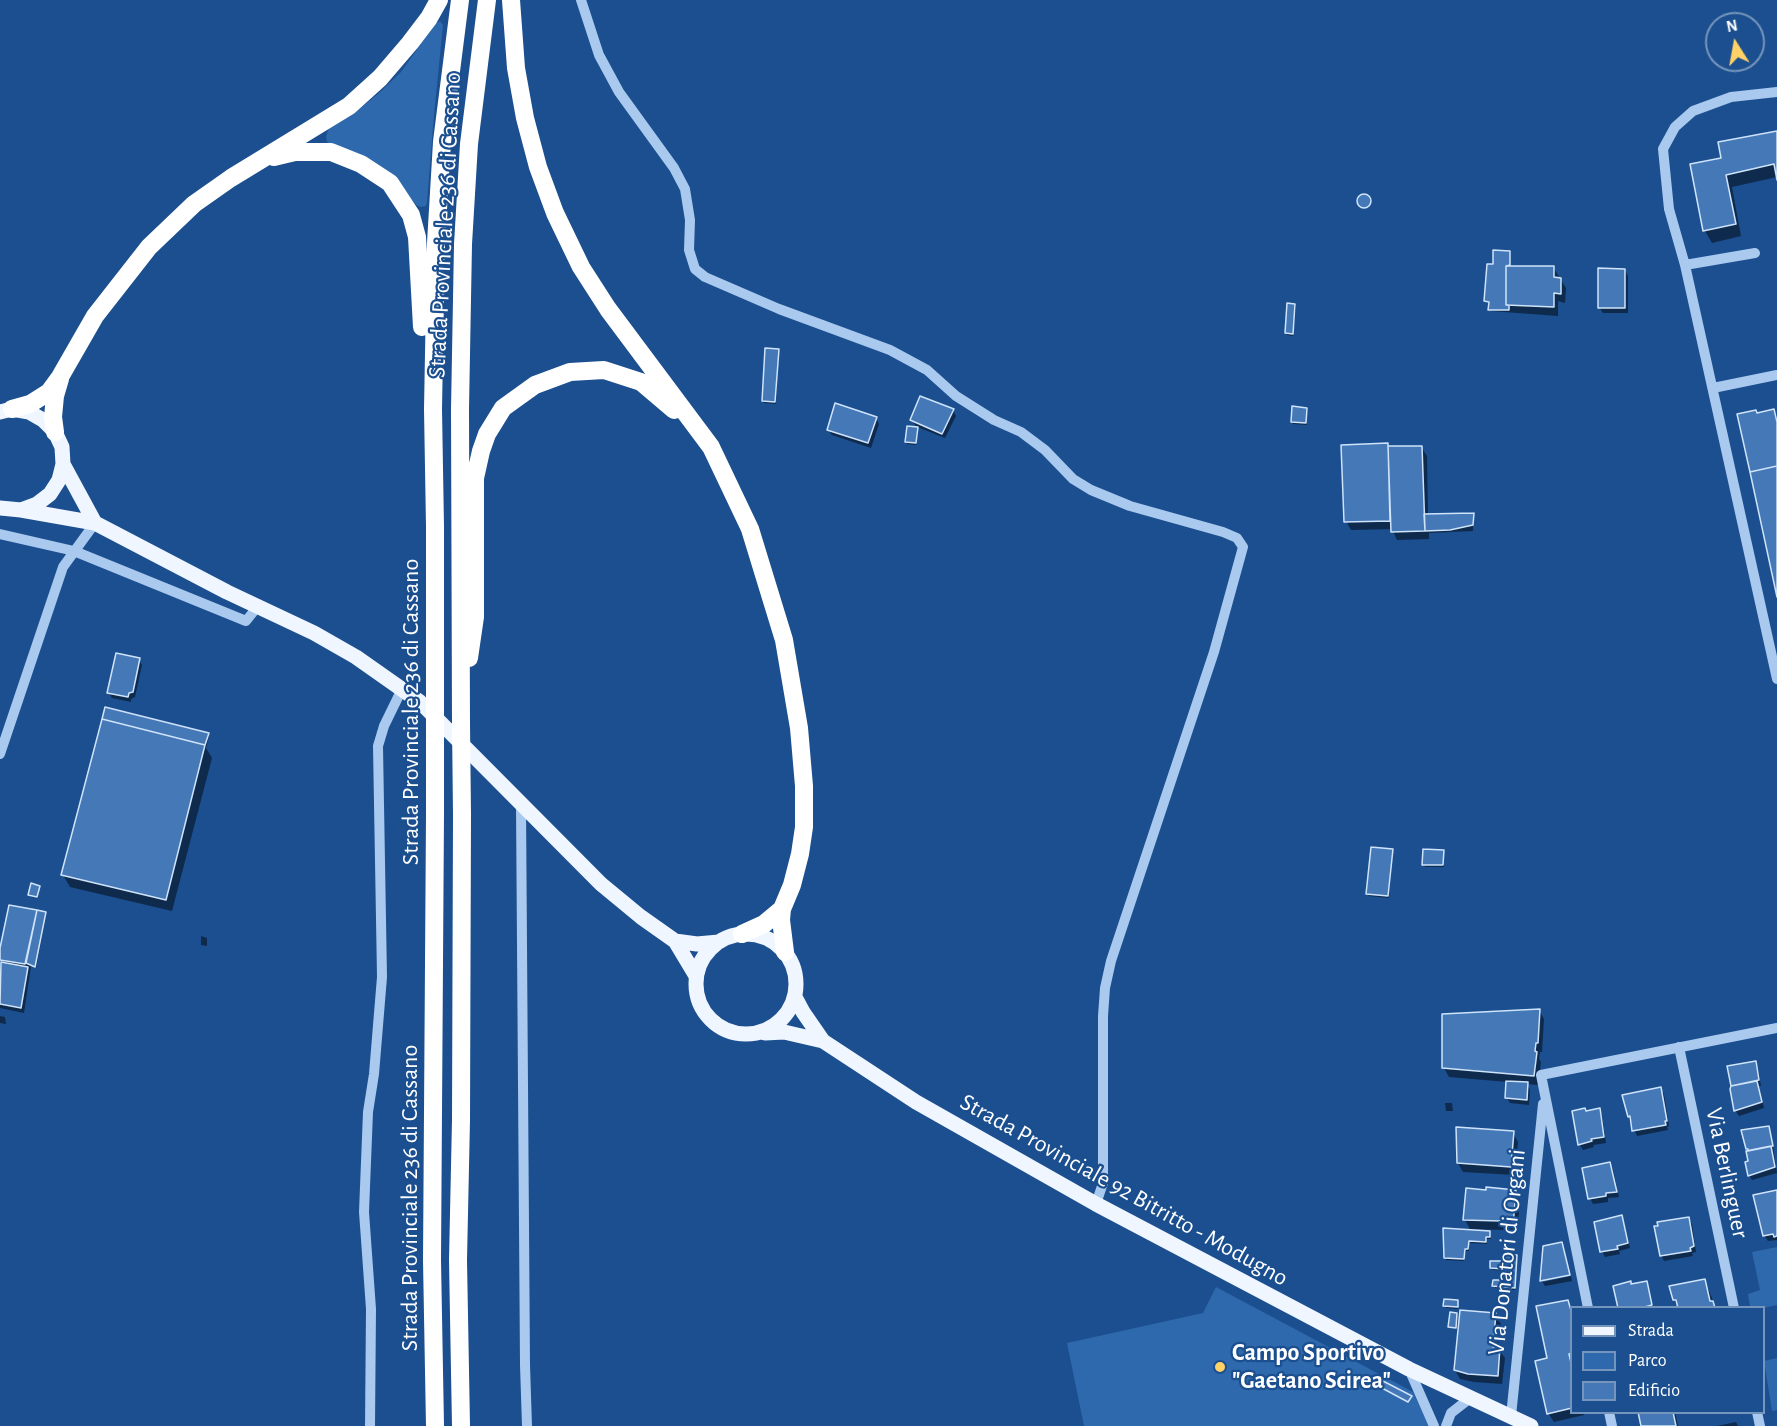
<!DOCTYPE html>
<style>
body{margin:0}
#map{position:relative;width:1777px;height:1426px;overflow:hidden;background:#1b4f8f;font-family:"Alegreya Sans",sans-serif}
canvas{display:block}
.legend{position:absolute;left:1570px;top:1306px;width:195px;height:108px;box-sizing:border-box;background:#1b4f8f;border:2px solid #7695bc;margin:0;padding:8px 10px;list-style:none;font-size:18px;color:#fff}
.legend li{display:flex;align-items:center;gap:12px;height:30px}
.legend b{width:30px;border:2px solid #7695bc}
.north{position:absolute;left:1705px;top:12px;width:60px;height:60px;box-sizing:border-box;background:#1b4f8f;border:2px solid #7695bc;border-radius:50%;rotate:349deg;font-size:16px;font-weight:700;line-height:24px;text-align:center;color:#fff}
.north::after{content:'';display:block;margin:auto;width:21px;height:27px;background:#ffd166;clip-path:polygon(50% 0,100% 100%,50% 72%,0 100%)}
</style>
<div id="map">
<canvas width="1777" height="1426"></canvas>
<ul class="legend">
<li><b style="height:8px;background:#f0f6ff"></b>Strada</li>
<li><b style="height:16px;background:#2e69ad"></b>Parco</li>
<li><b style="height:16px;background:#4478b7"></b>Edificio</li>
</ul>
<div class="north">N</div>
</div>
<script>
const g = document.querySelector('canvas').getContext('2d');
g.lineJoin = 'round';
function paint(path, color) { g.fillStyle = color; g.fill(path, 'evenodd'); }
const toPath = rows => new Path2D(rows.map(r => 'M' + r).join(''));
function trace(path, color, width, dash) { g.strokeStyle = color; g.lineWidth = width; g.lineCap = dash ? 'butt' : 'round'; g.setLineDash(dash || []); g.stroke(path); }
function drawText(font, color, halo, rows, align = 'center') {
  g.font = font + ' "Alegreya Sans",sans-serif'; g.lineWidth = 4.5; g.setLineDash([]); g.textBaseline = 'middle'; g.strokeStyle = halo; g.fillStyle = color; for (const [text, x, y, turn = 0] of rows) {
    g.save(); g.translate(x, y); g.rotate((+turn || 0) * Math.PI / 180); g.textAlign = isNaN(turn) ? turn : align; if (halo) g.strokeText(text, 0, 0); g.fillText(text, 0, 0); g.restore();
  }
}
paint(toPath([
 [440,21,443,25,434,115,427,202,426,206,421,207,416,205,396,181,335,147,327,142,326,137,328,130,333,125,358,110,379,93,401,72,435,24],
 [1777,1247,1777,1305,1764,1308,1750,1307,1748,1294,1760,1290,1752,1252],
 [1216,1287,1413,1392,1429,1426,1084,1426,1067,1343,1203,1313],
 [1777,1358,1777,1410,1772,1411,1764,1361]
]), '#2e69ad');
paint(toPath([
 [1777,132,1777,177,1732,187,1741,236,1712,243,1705,231,1723,159],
 '1359.5 202a5.5 5.5 0 1 1 11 0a5.5 5.5 0 1 1-11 0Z',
 [1509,253,1510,267,1553,267,1566,288,1565,303,1558,301,1558,316,1491,311,1491,304,1485,301,1494,266],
 [1625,270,1628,276,1628,313,1603,313,1599,307],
 [1295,305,1296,307,1293,336,1287,335,1286,333],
 [778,350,776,404,764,403,763,401],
 [1306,409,1307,425,1293,424,1292,422],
 [953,410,956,416,945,438,915,426,918,431,916,445,907,444,906,441,917,428,912,420],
 [876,418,879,424,871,448,832,435,828,430],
 [1387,444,1389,448,1421,447,1427,456,1428,515,1473,514,1473,531,1429,533,1429,539,1397,540,1392,529,1351,530,1346,521],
 [139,660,142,665,135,697,131,699,131,702,112,698,109,693],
 [208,734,209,736,206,748,212,758,172,911,70,887,63,875],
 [1392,850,1389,898,1369,896,1368,894],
 [1443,852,1444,867,1425,867,1424,865],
 [39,887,38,898,31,897,29,894],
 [36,911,38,914,45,913,46,916,36,968,31,966,24,1013,0,1008,2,963,0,956],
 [201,936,207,938,207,946,201,945],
 [1539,1010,1544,1019,1542,1052,1540,1052,1539,1059,1541,1062,1538,1085,1527,1084,1530,1090,1529,1105,1510,1103,1507,1098,1508,1082,1449,1077,1444,1068],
 [0,1016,5,1017,6,1024,0,1023],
 [1755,1063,1758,1069,1761,1086,1759,1086,1764,1108,1739,1116,1735,1110,1729,1067],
 [1660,1088,1664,1094,1669,1126,1667,1127,1668,1130,1637,1136,1629,1116],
 [1445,1103,1452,1103,1453,1111,1446,1111],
 [1599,1109,1602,1115,1606,1143,1593,1145,1594,1147,1583,1150,1580,1145,1574,1112],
 [1768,1127,1771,1133,1777,1173,1752,1180,1749,1175,1747,1149],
 [1513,1133,1518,1142,1515,1175,1463,1172,1458,1163],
 [1610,1164,1613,1169,1619,1197,1608,1198,1608,1202,1593,1204,1590,1198],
 [1515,1191,1520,1200,1517,1234,1507,1234,1505,1230,1470,1229,1465,1220],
 [1777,1192,1777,1240,1768,1241,1764,1235],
 [1621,1217,1624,1222,1630,1248,1619,1251,1620,1254,1605,1257,1602,1251],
 [1689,1218,1692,1224,1696,1252,1692,1253,1693,1256,1664,1261,1661,1255],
 [1445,1230,1489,1233,1491,1239,1487,1239,1487,1244,1469,1243,1469,1251,1466,1251,1464,1261,1446,1260],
 [1561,1244,1570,1273,1543,1279,1543,1282,1571,1276,1572,1281,1545,1286,1542,1281,1544,1247],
 [1516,1256,1515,1290,1495,1288,1494,1285,1504,1282,1505,1271,1493,1270,1491,1267,1506,1263],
 [1705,1281,1716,1308,1679,1308,1674,1299],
 [1646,1283,1649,1288,1653,1308,1619,1308,1632,1285],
 [1567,1301,1572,1309,1572,1412,1584,1412,1584,1415,1554,1422,1548,1413,1548,1359],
 [1458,1302,1458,1309,1446,1308,1445,1305],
 [1495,1315,1501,1324,1498,1349,1505,1358,1502,1384,1474,1382,1460,1379,1455,1370],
 [1640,1412,1675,1412,1678,1426,1643,1426],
 [1736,1422,1738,1426,1717,1426]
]), '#0007');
const building = toPath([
 [1777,131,1777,180,1774,164,1726,175,1736,224,1703,231,1690,164,1721,158,1718,142,1777,131],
 '1357 201a7 7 0 1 1 14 0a7 7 0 1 1-14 0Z',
 [1493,250,1510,251,1510,265,1506,266,1506,305,1509,305,1509,310,1488,310,1489,302,1484,301,1487,264,1493,264,1493,250],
 [1506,266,1554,266,1554,277,1561,278,1561,294,1554,293,1554,307,1506,305,1506,266],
 [1598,268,1625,269,1625,308,1598,308,1598,268],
 [1287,303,1295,304,1293,334,1285,333,1287,303],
 [765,348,779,349,775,402,762,401,765,348],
 [920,396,954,409,942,434,910,420,920,396],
 [835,403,877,417,868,443,827,430,835,403],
 [1292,406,1307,408,1306,423,1291,422,1292,406],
 [1774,409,1777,422,1777,466,1750,472,1737,414,1756,410,1757,413,1774,409],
 [907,426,918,427,916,443,905,442,907,426],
 [1388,443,1390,521,1344,522,1341,445,1388,443],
 [1388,446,1422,446,1425,531,1391,532,1388,446],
 [1777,466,1777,597,1750,472,1777,466],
 [1474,513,1473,525,1450,530,1425,531,1424,514,1474,513],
 [116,653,140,658,133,692,129,693,128,697,107,693,116,653],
 [105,707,209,733,205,745,102,719,105,707],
 [102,719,205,745,166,900,61,875,102,719],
 [1371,847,1393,849,1388,896,1366,894,1371,847],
 [1423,849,1444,850,1443,865,1422,865,1423,849],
 [31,883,40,886,37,897,28,895,31,883],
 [9,905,37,910,25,964,0,960,0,948,9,905],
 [37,910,46,912,35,967,26,963,37,910],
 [1,962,28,967,21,1008,0,1004,1,962],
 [1540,1009,1538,1043,1536,1043,1535,1051,1537,1052,1534,1076,1442,1068,1442,1014,1540,1009],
 [1756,1061,1759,1080,1731,1086,1727,1066,1756,1061],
 [1506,1081,1528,1082,1527,1100,1505,1098,1506,1081],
 [1757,1081,1762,1102,1734,1111,1730,1089,1731,1086,1757,1081],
 [1661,1087,1667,1121,1665,1121,1666,1125,1632,1131,1630,1116,1628,1117,1622,1095,1661,1087],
 [1585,1108,1586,1111,1600,1108,1604,1137,1591,1139,1592,1141,1578,1145,1572,1111,1585,1108],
 [1769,1126,1773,1146,1748,1151,1748,1149,1746,1149,1741,1130,1769,1126],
 [1456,1127,1514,1131,1511,1167,1457,1163,1456,1127],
 [1771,1146,1775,1167,1748,1176,1745,1162,1748,1161,1746,1151,1771,1146],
 [1610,1162,1617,1192,1606,1193,1606,1196,1588,1199,1582,1168,1610,1162],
 [1486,1187,1516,1190,1513,1226,1501,1225,1501,1221,1463,1220,1466,1188,1486,1190,1486,1187],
 [1777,1190,1777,1236,1774,1237,1773,1234,1763,1236,1753,1195,1777,1190],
 [1622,1215,1628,1243,1617,1246,1618,1249,1600,1252,1594,1222,1622,1215],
 [1689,1217,1694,1246,1690,1248,1691,1251,1660,1256,1654,1226,1658,1226,1657,1222,1689,1217],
 [1443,1228,1490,1231,1490,1237,1486,1237,1486,1242,1469,1241,1468,1249,1465,1249,1464,1259,1444,1258,1443,1228],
 [1562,1242,1570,1275,1540,1281,1543,1246,1562,1242],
 [1504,1255,1517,1255,1515,1288,1492,1286,1493,1280,1503,1280,1503,1269,1490,1268,1490,1261,1504,1261,1504,1255],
 [1705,1279,1710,1301,1713,1301,1715,1308,1678,1308,1676,1300,1673,1300,1669,1286,1705,1279],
 [1631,1281,1631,1284,1647,1281,1652,1305,1641,1308,1618,1308,1613,1286,1631,1281],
 [1444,1299,1458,1300,1458,1307,1443,1306,1444,1299],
 [1568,1300,1572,1314,1572,1353,1569,1354,1572,1367,1572,1408,1547,1414,1535,1361,1547,1358,1536,1306,1568,1300],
 [1460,1310,1496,1313,1493,1347,1500,1347,1498,1376,1468,1374,1454,1370,1460,1310],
 [1450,1312,1457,1313,1456,1328,1448,1327,1450,1312],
 [1383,1381,1412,1396,1408,1402,1380,1387,1383,1381],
 [1638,1412,1673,1412,1676,1426,1641,1426,1638,1412]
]);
paint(building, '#4478b7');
trace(building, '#cfe3fa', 1.5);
trace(toPath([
 [581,0,599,55,619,92,674,168,685,189,690,220,689,250,695,269,705,277,779,309,890,350,927,370,956,396,994,420,1021,432,1045,450,1073,479,1091,490,1130,506,1223,532,1237,538,1243,547,1214,652,1111,961,1105,988,1103,1016,1103,1183,1096,1204],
 [1777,92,1731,97,1693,111,1675,127,1663,149,1669,209,1685,265,1777,679],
 [1685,265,1755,253],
 [1713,388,1777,375],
 [0,534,74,551,246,621,258,606],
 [0,754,63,567,95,523],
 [521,805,525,1365,527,1426],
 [1679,1047,1734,1308],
 [1588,1308,1541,1075,1777,1028],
 [1409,1369,1434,1426],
 [1609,1412,1612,1426],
 [1757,1412,1760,1426],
 [1511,1416,1543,1104],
 [370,1426,371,1309,364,1212,368,1112,374,1074,382,977,378,746,384,726,402,689],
 [1446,1426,1451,1413,1469,1399]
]), '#a9c9ee', 10);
trace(toPath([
 [0,412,12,409,29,412,43,420,55,432,62,447,63,464,59,480,50,494,37,504,21,510,0,508],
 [63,464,95,523],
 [21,510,95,523,227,592,314,633,356,657,420,702,601,884,641,917,675,941,696,976],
 '696 984a50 50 0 1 1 100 0a50 50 0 1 1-100 0Z',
 [675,941,697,944,719,942],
 [795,997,803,1012,823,1041,916,1102,1096,1204,1409,1369,1531,1426],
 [765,1033,784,1032,823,1041]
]), '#f0f6ff', 15);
trace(toPath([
 [511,0,516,68,525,118,538,167,555,213,581,267,608,309,711,447,750,529,784,640,799,728,804,786,804,827,800,854,792,885,782,909,781,920,785,952],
 [274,157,295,152,331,152,361,164,390,183,411,215,417,237,422,327],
 [12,409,30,404,49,392,60,377,95,316,149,247,194,204,231,178,349,106,380,78,410,43,429,18,439,0],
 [55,432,53,417,55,396,60,379],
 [469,658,475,617,475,478,481,451,487,434,503,408,535,385,570,372,604,370,641,382,674,410],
 [435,701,435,527,433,409,436,243,442,142,460,0],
 [461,724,460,409,463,244,469,144,487,0],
 [742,934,764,924,782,909],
 [435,1426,432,1260,435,814],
 [461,1426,458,1260,461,1120,462,815]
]), '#fff', 18);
trace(toPath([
 [435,701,435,814],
 [461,724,462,815]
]), '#fff', 18);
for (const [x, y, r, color] of [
 [1220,1367,6,"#ffd166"]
]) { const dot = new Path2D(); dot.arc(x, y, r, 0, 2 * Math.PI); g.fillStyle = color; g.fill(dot); trace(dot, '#1b4f8f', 2); }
drawText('24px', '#fff', '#1b4f8f', [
 ["Strada Provinciale 236 di Cassano",445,225,-87],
 ["Strada Provinciale 236 di Cassano",411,712,-90],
 ["Via Berlinguer",1727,1173,78],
 ["Strada Provinciale 92 Bitritto - Modugno",1124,1190,29],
 ["Strada Provinciale 236 di Cassano",410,1198,-90],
 ["Via Donatori di Organi",1507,1252,-84]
]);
drawText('bold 24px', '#fff', '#1b4f8f', [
 ["Campo Sportivo",1232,1353],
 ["\"Gaetano Scirea\"",1232,1381]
], 'left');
</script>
